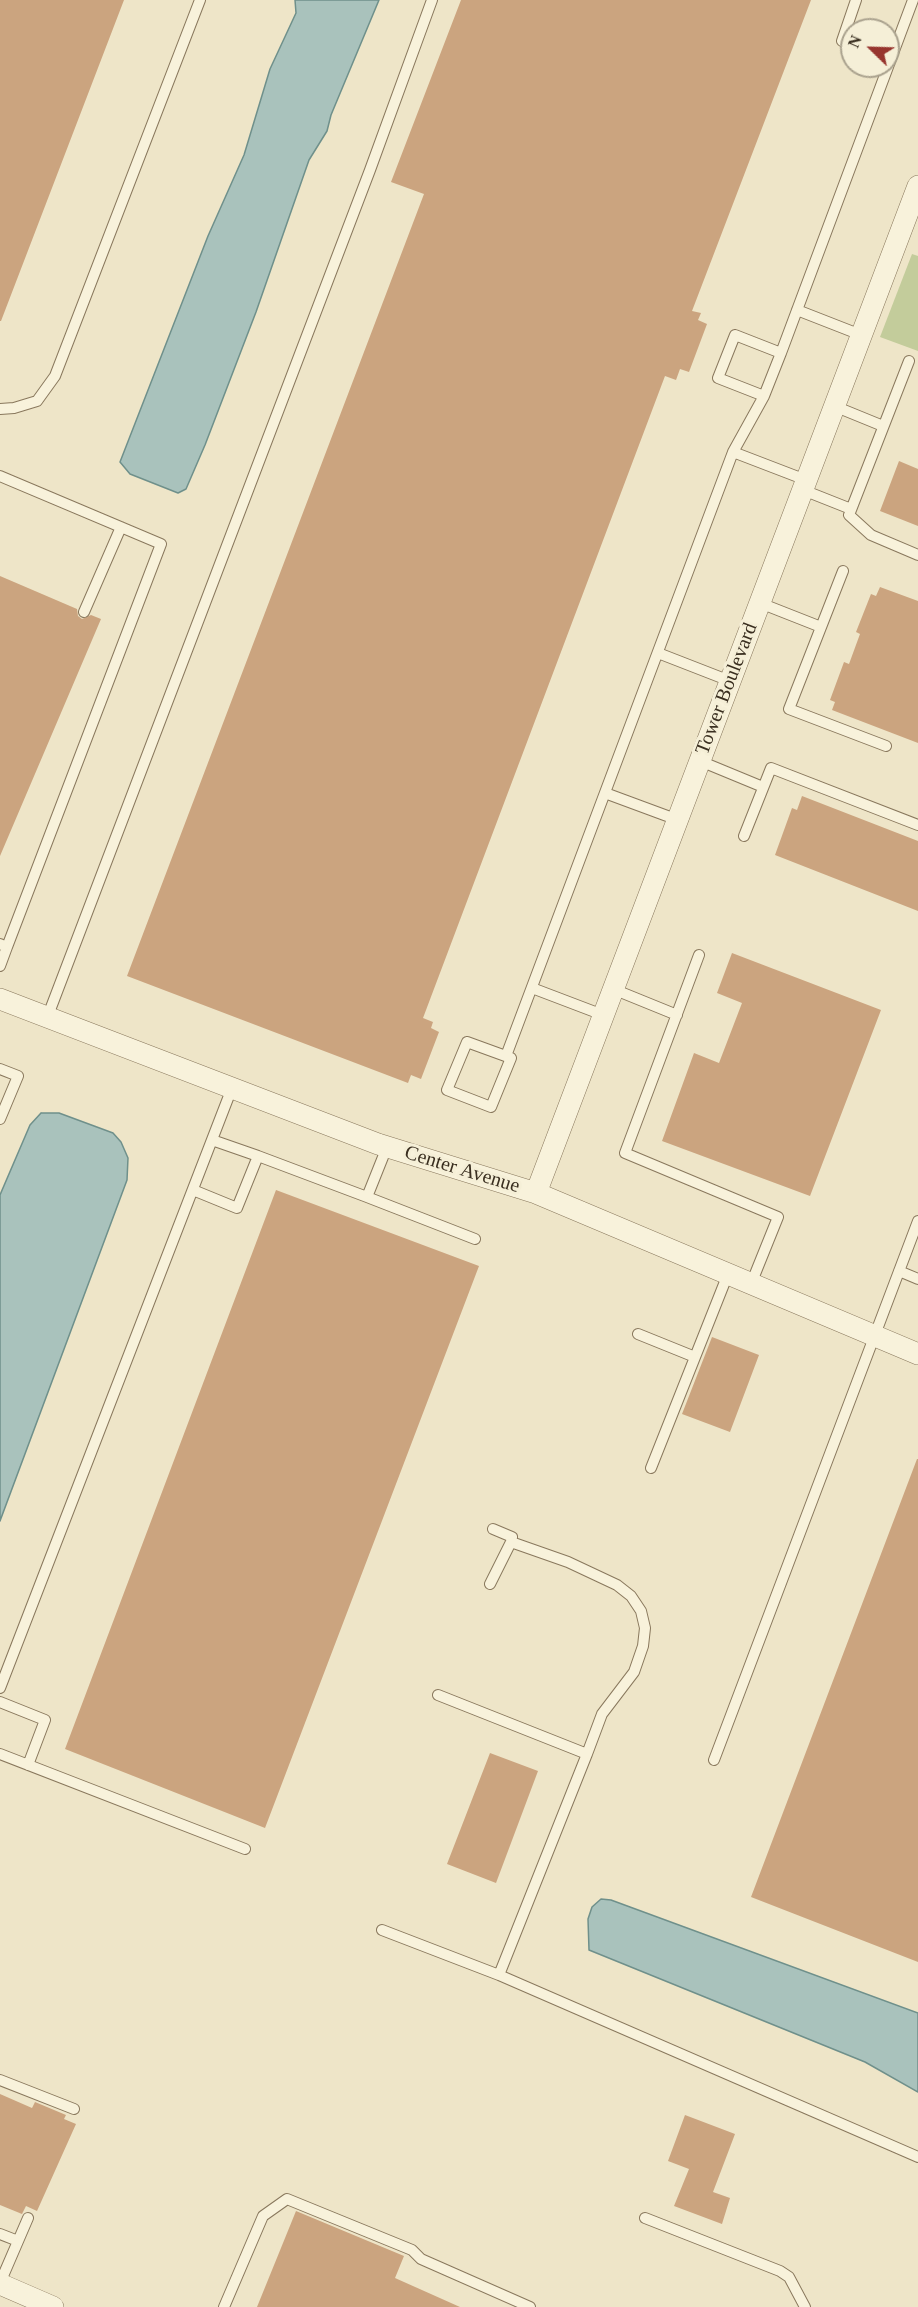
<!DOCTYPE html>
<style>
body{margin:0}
#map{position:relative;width:918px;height:2307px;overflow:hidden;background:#eee5c8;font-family:"Times New Roman",serif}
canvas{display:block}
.north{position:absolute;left:840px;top:18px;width:60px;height:60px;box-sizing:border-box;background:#f5efd7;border:2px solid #aaa28e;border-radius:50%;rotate:293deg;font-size:16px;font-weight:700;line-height:24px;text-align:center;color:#3a2f20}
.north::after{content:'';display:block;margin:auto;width:21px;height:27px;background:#97352e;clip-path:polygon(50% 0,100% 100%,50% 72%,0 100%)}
</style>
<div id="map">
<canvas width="918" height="2307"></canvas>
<div class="north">N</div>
</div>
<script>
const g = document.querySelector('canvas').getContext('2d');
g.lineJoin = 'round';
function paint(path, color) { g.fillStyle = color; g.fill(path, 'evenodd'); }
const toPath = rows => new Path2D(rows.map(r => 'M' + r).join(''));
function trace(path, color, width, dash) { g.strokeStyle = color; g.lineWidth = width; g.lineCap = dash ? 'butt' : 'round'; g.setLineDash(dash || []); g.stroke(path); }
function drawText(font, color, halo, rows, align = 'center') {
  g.font = font + ' "Times New Roman",serif'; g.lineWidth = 6; g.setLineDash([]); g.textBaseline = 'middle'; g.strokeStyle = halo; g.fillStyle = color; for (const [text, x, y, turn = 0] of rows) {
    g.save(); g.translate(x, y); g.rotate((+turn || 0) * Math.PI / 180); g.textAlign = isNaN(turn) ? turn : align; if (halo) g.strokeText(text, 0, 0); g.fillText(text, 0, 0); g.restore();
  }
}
paint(toPath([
 [912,254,918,256,918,351,880,337]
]), '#c3cc9b');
const water = toPath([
 [295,0,379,0,331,115,327,131,309,160,256,312,205,445,186,489,178,493,130,474,120,462,208,236,244,155,270,69,296,13,295,0],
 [41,1113,59,1113,113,1133,121,1142,128,1158,127,1180,0,1521,0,1195,30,1125,41,1113],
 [601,1899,611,1900,918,2013,918,2092,865,2062,589,1950,588,1919,592,1907,601,1899]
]);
paint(water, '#a9c2bc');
trace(water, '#6f908b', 1.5);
paint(toPath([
 [0,0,124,0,1,321,0,321],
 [461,0,811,0,692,311,701,313,698,320,707,324,689,372,680,369,676,380,665,376,423,1018,433,1022,431,1028,439,1032,421,1079,411,1075,408,1083,127,976,424,194,391,182],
 [899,461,918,469,918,526,880,511],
 [0,576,77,609,78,616,82,619,91,615,101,619,0,856],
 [880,587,918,601,918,743,832,710,835,702,830,700,844,662,849,664,860,634,856,632,871,594,876,596],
 [802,796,918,841,918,911,775,855,792,808,797,810],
 [732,953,881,1010,810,1196,662,1141,694,1053,719,1063,742,1003,717,993],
 [276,1190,479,1266,265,1828,65,1749],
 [712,1337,759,1355,730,1432,682,1414],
 [917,1459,918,1459,918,1962,751,1897],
 [490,1753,538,1771,496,1883,447,1864],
 [0,2094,32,2108,35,2102,66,2115,64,2119,76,2124,37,2211,26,2206,22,2214,0,2205],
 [685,2115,735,2134,713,2192,730,2198,722,2224,674,2206,689,2169,668,2161],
 [296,2211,404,2256,395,2278,460,2307,257,2307]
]), '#cba47f');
const service = toPath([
 [852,45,842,41,856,0],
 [797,310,861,335],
 [735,335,781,353,764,396,718,378,735,335],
 [781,353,913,0],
 [909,361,849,515,871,535,918,555],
 [834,406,883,426],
 [0,409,14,408,37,401,55,376,200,0],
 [733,452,764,396],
 [0,476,161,544,7,947],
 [803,490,851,509],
 [843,571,789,709,886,746],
 [760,603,821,627],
 [84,612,121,527],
 [658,653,730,681],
 [700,761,763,787],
 [605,793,678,820],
 [744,836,771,768,918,825],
 [0,944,7,947,0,966],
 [699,955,625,1153,778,1217,751,1284],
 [532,988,603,1015],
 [613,989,677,1015],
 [47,1018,370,170,432,0],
 [467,1042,511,1058,491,1107,447,1090,467,1042],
 [506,1056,733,452,806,480],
 [0,1069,18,1076,0,1119],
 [258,1156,367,1197,387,1147],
 [193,1190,237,1208,258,1156,212,1140],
 [367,1197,475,1239],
 [899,1271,918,1279],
 [638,1334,695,1357],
 [651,1468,728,1274],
 [493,1529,512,1537,511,1542,568,1562,617,1585,631,1596,641,1611,645,1628,643,1646,634,1672,602,1714,587,1754],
 [490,1584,511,1542],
 [0,1688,232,1088],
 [438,1695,587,1754,499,1975],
 [0,1702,45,1720,28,1765],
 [0,1754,245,1849],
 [714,1760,918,1221],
 [382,1930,499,1975,918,2157],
 [0,2080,74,2109],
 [645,2218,780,2271,789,2277,805,2307],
 [0,2234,18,2241],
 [0,2283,28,2218],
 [224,2307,263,2216,287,2199,412,2250,421,2259,530,2307]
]);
const minor = toPath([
 [0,999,378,1144,536,1193,918,1354],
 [536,1193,918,186],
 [0,2284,53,2307]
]);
trace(service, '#89785d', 12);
trace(minor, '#89785d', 22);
trace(service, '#f8f2db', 10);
trace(minor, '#f8f2db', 21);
drawText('20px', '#3a2f20', '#f5efd7', [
 ["Tower Boulevard",727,689,-69],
 ["Center Avenue",462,1170,17]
]);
</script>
